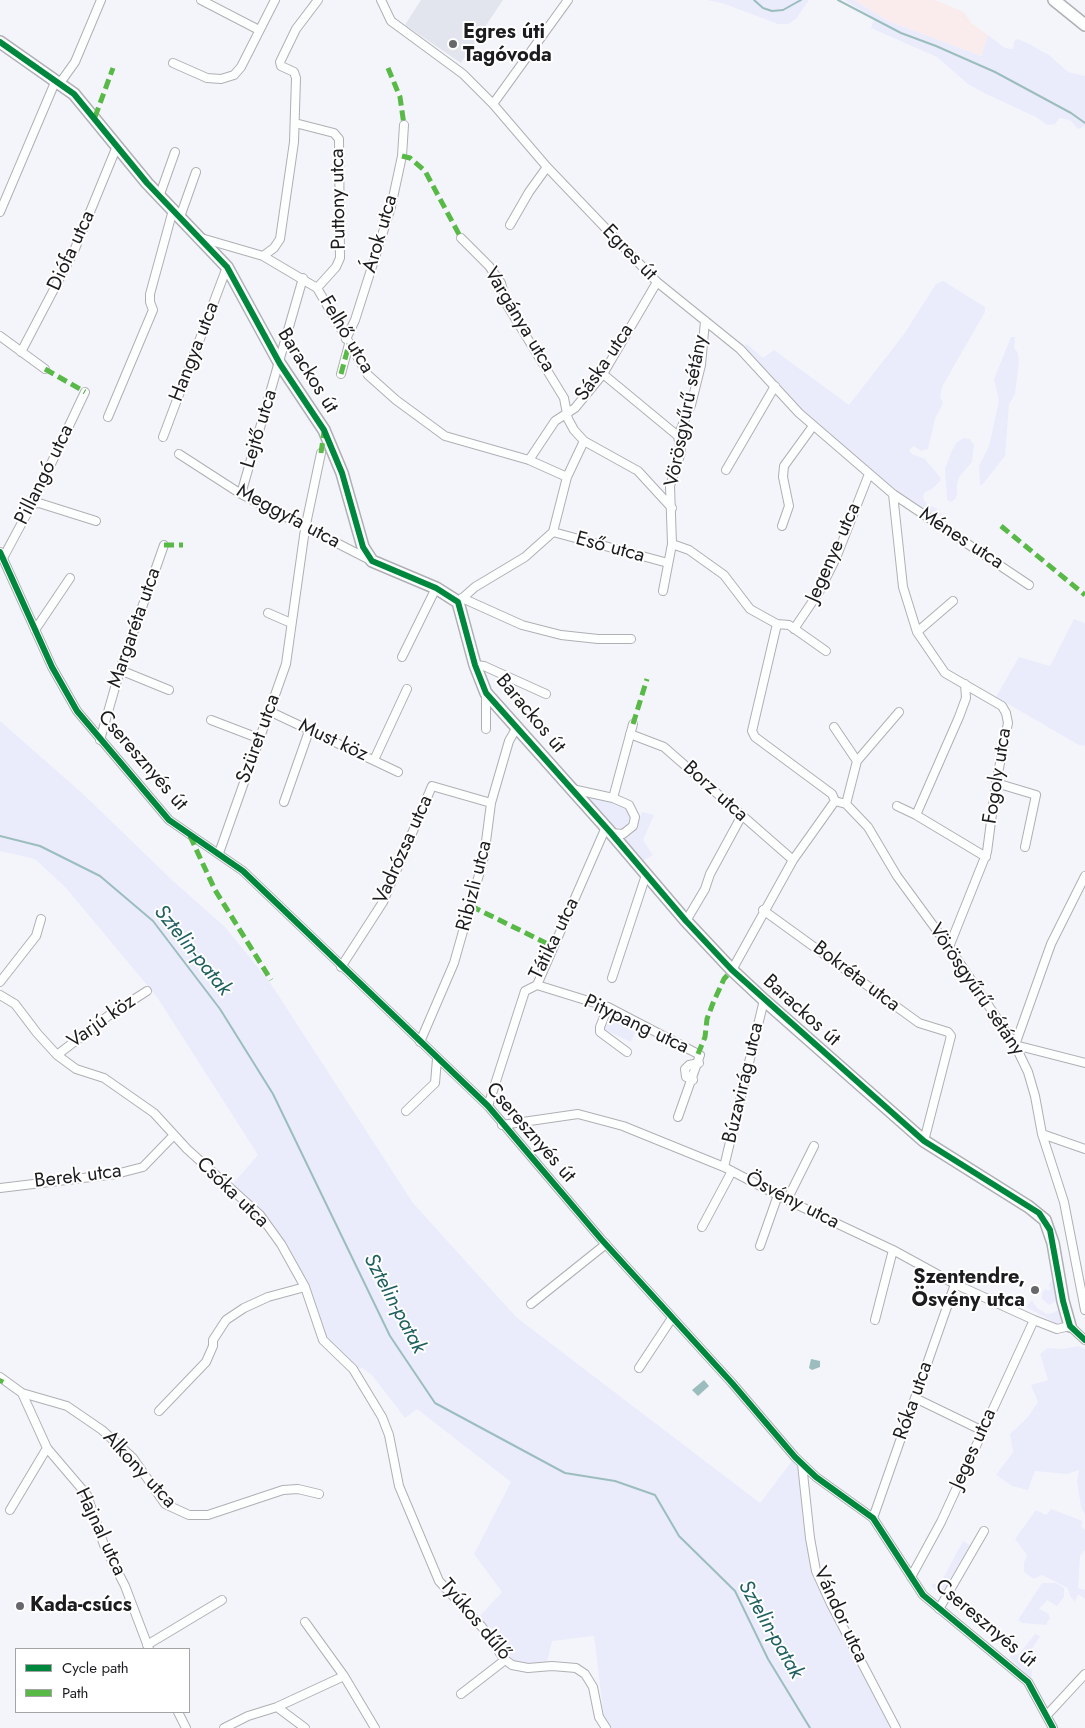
<!DOCTYPE html>
<meta charset="utf-8">
<style>
body{margin:0}
#map{position:relative;width:1085px;height:1728px;overflow:hidden;background:#f4f5fa;font-family:Jost,sans-serif}
canvas{display:block}
.legend{position:absolute;left:15px;top:1648px;width:175px;height:65px;box-sizing:border-box;background:#fff;border:1px solid #a4a4a5;margin:0;padding:6px 9px;list-style:none;font-size:15px;color:#1c1c1f}
.legend li{display:flex;align-items:center;gap:10px;height:25px}
.legend b{width:25px;border:1px solid #a4a4a5}
</style>
<div id="map">
<canvas width="1085" height="1728"></canvas>
<ul class="legend">
<li><b style="height:6px;background:#00873e"></b>Cycle path</li>
<li><b style="height:6px;background:#58b947"></b>Path</li>
</ul>
</div>
<script>
const g = document.querySelector('canvas').getContext('2d');
g.lineJoin = 'round';
function paint(path, color) { g.fillStyle = color; g.fill(path, 'evenodd'); }
const toPath = rows => new Path2D(rows.map(r => 'M' + r).join(''));
function trace(path, color, width, dash) { g.strokeStyle = color; g.lineWidth = width; g.lineCap = dash ? 'butt' : 'round'; g.setLineDash(dash || []); g.stroke(path); }
function drawText(font, color, halo, rows, align = 'center') {
  g.font = font + ' Jost,sans-serif'; g.lineWidth = 4; g.setLineDash([]); g.textBaseline = 'middle'; g.strokeStyle = halo; g.fillStyle = color; for (const [text, x, y, turn = 0] of rows) {
    g.save(); g.translate(x, y); g.rotate((+turn || 0) * Math.PI / 180); g.textAlign = isNaN(turn) ? turn : align; if (halo) g.strokeText(text, 0, 0); g.fillText(text, 0, 0); g.restore();
  }
}
paint(toPath([
 [421,0,503,0,461,63,405,25]
]), '#e3e5ee');
paint(toPath([
 [854,0,935,0,964,12,971,23,988,35,981,56,888,21]
]), '#faebec');
paint(toPath([
 [706,0,809,0,796,19,788,24,778,24,722,3],
 [844,0,854,0,888,21,981,56,988,35,1005,48,1013,49,1014,41,1018,39,1029,44,1049,55,1068,72,1085,76,1085,126,1078,129,1070,120,1060,118,1055,124,1047,125,1036,117,986,94,968,84,937,57,871,28,874,18],
 [943,281,985,307,985,312,943,385,940,396,943,403,935,419,928,449,921,451,914,446,909,450,912,454,925,459,940,477,941,480,932,489,924,493,923,498,927,504,940,510,941,514,938,516,933,515,901,494,815,424,744,346,747,344,763,358,774,350,849,405,904,334,936,284],
 [1011,337,1015,337,1014,348,1018,353,1019,362,1015,394,1009,404,1005,456,982,485,980,485,979,466,989,446,999,401,994,379],
 [964,438,970,439,974,445,972,462,959,477,957,483,957,495,955,499,951,502,947,500,945,469,952,450,957,442],
 [1074,619,1085,623,1085,746,1079,745,996,697,1019,657,1050,666],
 [0,721,82,793,171,879,225,927,269,981,413,1203,516,1317,760,1503,795,1457,802,1464,816,1571,896,1728,611,1728,604,1718,594,1636,552,1641,547,1662,525,1664,511,1662,479,1617,502,1592,474,1554,511,1482,417,1409,405,1418,372,1375,362,1368,353,1369,330,1347,305,1287,260,1215,229,1188,258,1155,157,997,66,888,35,859,0,851],
 [584,794,627,807,632,819,630,826,624,829,612,826],
 [642,812,654,815,643,840,653,855,640,863,622,841,633,833],
 [610,1015,637,1028,631,1042,603,1029],
 [1056,1276,1060,1299,1049,1305,1042,1299,1042,1293,1045,1289,1049,1291,1051,1288,1048,1285],
 [1032,1300,1037,1308,1047,1314,1053,1313,1061,1308,1066,1322,1061,1326,1026,1307],
 [1078,1346,1085,1349,1085,1515,1081,1507,1077,1481,1079,1470,1067,1474,1035,1471,1028,1490,1012,1486,996,1475,1013,1452,1010,1434,1027,1418,1038,1402,1031,1385,1048,1380,1040,1354,1048,1348,1063,1349],
 [1051,1509,1083,1521,1081,1526,1085,1530,1085,1550,1080,1556,1078,1588,1085,1590,1085,1599,1078,1594,1075,1602,1070,1596,1068,1588,1042,1575,1034,1579,1024,1572,1024,1563,1027,1555,1015,1539,1036,1510,1046,1515],
 [963,1541,970,1545,941,1596,931,1585,941,1582],
 [1042,1583,1056,1583,1064,1588,1064,1597,1057,1606,1047,1600,1039,1609,1048,1613,1050,1618,1046,1625,1022,1623,1018,1620],
 [1035,1634,1040,1636,1024,1662,1032,1670,1031,1679,1009,1657,1019,1654]
]), '#eaecfc');
paint(toPath([
 [811,1359,820,1361,820,1367,812,1370,809,1368],
 [704,1380,709,1386,698,1396,692,1390]
]), '#9cbdbe');
trace(toPath([
 [754,0,763,8,772,11,783,10,801,0],
 [838,0,901,33,936,46,995,72,1071,113,1085,123],
 [0,836,40,846,100,876,153,921,220,1009,273,1094,390,1336,435,1403,565,1473,615,1481,655,1495,679,1536,735,1591,768,1659,810,1728]
]), '#9cbdbe', 2);
const street = toPath([
 [201,0,259,30],
 [381,0,391,21,463,74,493,104,547,167,657,282,740,349,799,413,893,494,1029,585],
 [173,63,207,78,221,79,234,75,241,67,275,0],
 [60,83,75,62,101,0],
 [493,104,568,0],
 [295,123,334,133,339,139,340,258,336,267,317,288],
 [159,197,175,152],
 [0,212,56,80],
 [180,217,196,172],
 [510,225,529,192,547,167],
 [201,238,263,256,317,288,368,375,396,400,445,436,529,460,567,477],
 [461,238,489,266,501,283,507,305,564,398,568,419,574,430,584,441,638,471,672,508],
 [263,256,274,248,280,239,294,142,296,78,294,72,281,66,280,62,296,29,318,0],
 [0,336,45,369],
 [346,339,355,320,391,207,402,156,404,125],
 [21,352,74,251,117,146],
 [341,374,349,344],
 [603,374,678,436],
 [108,417,153,310,150,302,150,294,173,210],
 [163,437,227,267],
 [179,454,241,494,372,561],
 [529,460,555,421,575,408,603,374,657,282],
 [726,470,775,386],
 [241,494,303,278],
 [893,494,903,587,917,632,945,673,1002,706,1006,713,1008,723,996,783,987,852,949,947],
 [32,504,39,503,96,521],
 [782,526,789,506,783,477,784,466,813,426],
 [553,532,668,563],
 [672,544,689,550,724,575,750,609,777,624,789,625,826,651],
 [0,552,52,667,77,711,169,820,243,871,488,1106,601,1239,732,1383,795,1457,816,1477,873,1518,923,1595,1028,1682,1053,1728],
 [3,558,32,504,85,392],
 [663,591,672,544,670,486,681,452,678,436,691,405,701,365,705,321],
 [462,598,522,625,561,635,598,639,631,639],
 [458,602,475,587,525,557,553,532,567,477,584,441],
 [268,613,291,623],
 [777,624,752,731,755,737,832,794,835,801,846,804,868,827,897,876,949,947,1015,1045,1028,1072,1035,1096,1042,1134,1064,1202,1085,1310],
 [794,629,819,592,836,558,869,474],
 [35,630,70,578],
 [917,632,953,601],
 [402,657,436,588],
 [475,665,484,666,546,694],
 [120,670,169,690],
 [486,693,486,729],
 [269,711,398,772],
 [211,720,258,738],
 [834,727,857,761,846,804],
 [630,734,664,747,793,860,835,801],
 [100,740,120,670,164,545],
 [374,760,407,689],
 [857,761,899,712],
 [996,783,1036,795,1025,847],
 [572,789,613,798,629,805,635,817,633,826,623,834,611,833],
 [613,798,633,724],
 [284,802,309,731],
 [897,806,916,815,986,857],
 [916,815,959,717,966,698,965,684],
 [219,853,286,664,305,529,321,453],
 [1085,876,1051,944,1015,1045,1085,1063],
 [763,910,919,1023,948,1032,951,1036,924,1141],
 [686,921,705,889,710,874,741,817],
 [341,967,383,902,432,786,491,803],
 [732,970,793,860],
 [612,978,646,875],
 [0,982,36,936,41,919],
 [537,985,608,1007,700,1055,678,1117],
 [0,995,15,1004,37,1033,57,1055,76,1069,104,1078,154,1113,187,1149,260,1215,281,1244,305,1287,323,1340,353,1369,382,1417,389,1435,399,1486,439,1581,482,1627,504,1659,512,1665,528,1668,552,1666,576,1668,585,1674,593,1687,599,1717,606,1728],
 [608,1007,600,1027,600,1032,627,1052],
 [420,1042,454,963,484,857,491,803,509,741,517,727],
 [57,1055,108,1016,147,991],
 [693,1080,686,1077,685,1069,689,1065,699,1063],
 [488,1106,525,991,537,985,606,827],
 [406,1111,435,1083,437,1059],
 [502,1125,578,1114,623,1126,724,1167,787,1200,893,1250,955,1284,1034,1320,1057,1329,1070,1326,1085,1340],
 [1042,1134,1085,1149],
 [724,1167,764,1000],
 [0,1188,116,1174,143,1167,173,1136],
 [787,1200,814,1146],
 [702,1227,732,1171],
 [760,1246,778,1195],
 [531,1304,606,1244],
 [875,1320,893,1250],
 [639,1368,672,1318],
 [0,1377,22,1393,47,1448,87,1495,104,1545,125,1586,149,1649],
 [22,1393,67,1406,102,1430,133,1458,165,1504,189,1515,208,1515,283,1490,298,1489,319,1494],
 [915,1398,981,1430],
 [159,1411,206,1362,213,1346,213,1340,226,1320,244,1308,268,1297,305,1287],
 [802,1464,810,1538,816,1571,831,1604,896,1728],
 [10,1510,47,1448],
 [873,1518,955,1284],
 [911,1577,941,1522,1034,1320],
 [939,1609,984,1531],
 [305,1622,344,1676,375,1728],
 [147,1645,222,1600],
 [461,1694,505,1660],
 [277,1707,344,1676],
 [178,1712,186,1728],
 [1047,1715,1085,1674],
 [224,1728,248,1716,277,1707,305,1728]
]);
const secondary = toPath([
 [1054,0,1085,25],
 [0,42,74,94,147,183,227,267,280,364,324,430,342,473,363,547,372,561,436,588,458,602,475,665,486,693,611,833,686,921,732,970,764,1000,924,1141,1029,1207,1045,1220,1053,1243,1063,1301,1070,1326]
]);
trace(street, '#b0b0b4', 10);
trace(secondary, '#b0b0b4', 14);
trace(street, '#fdfefe', 8);
trace(secondary, '#fdfefe', 11);
trace(toPath([
 [388,68,400,97,404,125],
 [95,117,113,68],
 [402,156,410,158,425,171,461,238],
 [45,369,85,392],
 [341,374,349,344],
 [321,453,324,432],
 [1001,526,1085,595],
 [164,545,183,545],
 [633,724,647,679],
 [190,836,215,890,271,980],
 [471,906,554,947],
 [698,1054,705,1037,707,1019,713,1003,724,979,732,970],
 [0,1383,2,1379]
]), '#58b947', 5, [10, 5]);
trace(toPath([
 [0,42,74,94,147,183,227,267,280,364,324,430,342,473,363,547,372,561,436,588,458,602,475,665,486,693,611,833,686,921,732,970,924,1141,1039,1213,1050,1230,1063,1301,1070,1326,1085,1340],
 [0,552,52,667,77,711,169,820,243,871,488,1106,601,1239,732,1383,795,1457,816,1477,873,1518,923,1595,1028,1682,1053,1728]
]), '#00873e', 6);
for (const [x, y, r, color] of [
 [453,44,5,"#68686c"],
 [1035,1290,5,"#68686c"],
 [20,1606,5,"#68686c"]
]) { const dot = new Path2D(); dot.arc(x, y, r, 0, 2 * Math.PI); g.fillStyle = color; g.fill(dot); trace(dot, '#fff', 2); }
drawText('bold 20px', '#1c1c1f', '#fff', [
 ["Egres úti",463,33],
 ["Tagóvoda",463,56],
 ["Szentendre,",1025,1278,"right"],
 ["Ösvény utca",1025,1301,"right"],
 ["Kada-csúcs",30,1606]
], 'left');
drawText('20px', '#1c1c1f', '#fff', [
 ["Puttony utca",339,199,-91],
 ["Árok utca",381,234,-74],
 ["Diófa utca",72,251,-65],
 ["Egres út",629,253,46],
 ["Vargánya utca",519,320,59],
 ["Felhő utca",346,335,59],
 ["Hangya utca",195,352,-69],
 ["Sáska utca",605,363,-56],
 ["Barackos út",307,371,58],
 ["Vörösgyűrű sétány",687,411,-79],
 ["Lejtő utca",260,429,-73],
 ["Pillangó utca",45,475,-64],
 ["Meggyfa utca",288,517,28],
 ["Ménes utca",961,539,33],
 ["Eső utca",610,548,15],
 ["Jegenye utca",834,553,-66],
 ["Margaréta utca",135,628,-71],
 ["Barackos út",530,714,50],
 ["Szüret utca",259,739,-70],
 ["Must köz",333,741,25],
 ["Cseresznyés út",142,761,49],
 ["Fogoly utca",998,776,-81],
 ["Borz utca",715,792,42],
 ["Vadrózsa utca",404,850,-66],
 ["Ribizli utca",475,886,-76],
 ["Tátika utca",555,939,-64],
 ["Bokréta utca",856,977,37],
 ["Vörösgyűrű sétány",976,990,56],
 ["Barackos út",801,1011,42],
 ["Varjú köz",102,1022,-35],
 ["Pitypang utca",636,1025,25],
 ["Búzavirág utca",744,1083,-77],
 ["Cseresznyés út",530,1133,49],
 ["Berek utca",78,1177,-7],
 ["Csóka utca",232,1193,44],
 ["Ösvény utca",792,1201,27],
 ["Róka utca",914,1401,-71],
 ["Jeges utca",974,1449,-66],
 ["Alkony utca",139,1470,47],
 ["Hajnal utca",100,1532,65],
 ["Vándor utca",840,1615,65],
 ["Tyúkos dűlő",475,1620,50],
 ["Cseresznyés út",985,1624,40]
]);
drawText('italic 21px', '#206061', '#fff', [
 ["Sztelin-patak",192,951,51],
 ["Sztelin-patak",394,1304,62],
 ["Sztelin-patak",770,1630,60]
]);
</script>
